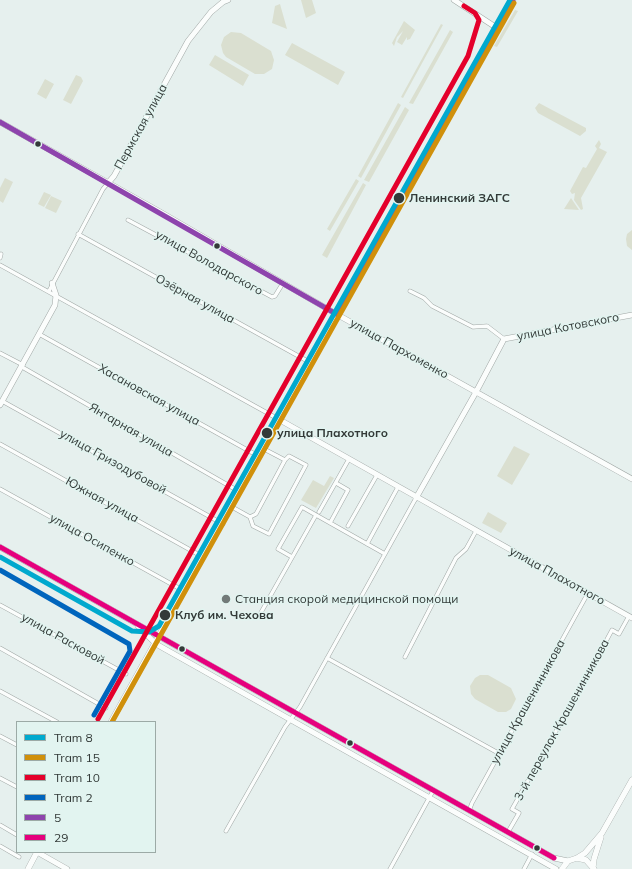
<!DOCTYPE html>
<meta charset="utf-8">
<style>
body{margin:0}
#map{position:relative;width:632px;height:869px;overflow:hidden;background:#e6f0ee;font-family:Mulish,sans-serif}
canvas{display:block}
.legend{position:absolute;left:16px;top:721px;width:140px;height:132px;box-sizing:border-box;background:#e2f4f0;border:1px solid #9caaa6;margin:0;padding:5px 7px;list-style:none;font-size:12px;color:#333a38}
.legend li{display:flex;align-items:center;gap:8px;height:20px}
.legend b{width:20px;border:1px solid #9caaa6}
</style>
<div id="map">
<canvas width="632" height="869"></canvas>
<ul class="legend">
<li><b style="height:5px;background:#00a9ce"></b>Tram 8</li>
<li><b style="height:5px;background:#d0900b"></b>Tram 15</li>
<li><b style="height:5px;background:#e4002b"></b>Tram 10</li>
<li><b style="height:5px;background:#0065bd"></b>Tram 2</li>
<li><b style="height:5px;background:#8e44ad"></b>5</li>
<li><b style="height:5px;background:#e5007d"></b>29</li>
</ul>
</div>
<script>
const g = document.querySelector('canvas').getContext('2d');
g.lineJoin = 'round';
function paint(path, color) { g.fillStyle = color; g.fill(path, 'evenodd'); }
const toPath = rows => new Path2D(rows.map(r => 'M' + r).join(''));
function trace(path, color, width, dash) { g.strokeStyle = color; g.lineWidth = width; g.lineCap = dash ? 'butt' : 'round'; g.setLineDash(dash || []); g.stroke(path); }
function drawText(font, color, halo, rows, align = 'center') {
  g.font = font + ' Mulish,sans-serif'; g.lineWidth = 3; g.setLineDash([]); g.textBaseline = 'middle'; g.strokeStyle = halo; g.fillStyle = color; for (const [text, x, y, turn = 0] of rows) {
    g.save(); g.translate(x, y); g.rotate((+turn || 0) * Math.PI / 180); g.textAlign = isNaN(turn) ? turn : align; if (halo) g.strokeText(text, 0, 0); g.fillText(text, 0, 0); g.restore();
  }
}
paint(toPath([
 [301,0,312,0,316,13,306,18],
 [280,4,287,29,272,23,275,6],
 [515,10,518,11,497,47,494,46],
 [404,21,415,30,410,39,407,40,407,37,402,45,397,42,403,31,397,37,394,46,392,43],
 [441,24,443,25,403,98,401,97],
 [450,30,453,32,413,104,409,103],
 [231,32,241,33,271,51,274,60,272,69,264,74,255,74,226,57,223,53,221,45,224,37],
 [292,43,345,72,338,85,285,55],
 [215,55,249,75,243,86,209,65],
 [76,75,81,77,83,81,71,104,63,100],
 [45,79,54,84,46,99,37,94],
 [398,103,401,105,361,178,358,176],
 [539,103,586,128,586,131,580,136,538,113,535,108],
 [405,107,409,110,369,182,364,180],
 [599,140,601,144,599,148,607,152,581,198,583,209,581,210,574,200,575,193,572,194,570,191,583,167,586,168,597,149,595,146],
 [5,178,13,182,3,203,0,201,0,188],
 [356,179,359,181,330,231,327,229],
 [363,183,366,185,327,258,322,255],
 [44,192,51,195,44,207,38,204],
 [51,196,62,201,56,213,45,208],
 [571,198,579,210,564,209],
 [632,230,632,250,627,246,626,239,627,234],
 [514,446,530,454,512,485,497,476],
 [330,476,334,478,316,508,301,500,313,480,324,486],
 [488,512,507,523,501,533,482,523],
 [480,675,488,675,511,688,516,699,511,709,506,712,498,712,475,699,471,694,470,686,475,678]
]), '#dadfd0');
const street = toPath([
 [128,220,272,297,275,296,283,283],
 [78,234,311,363],
 [0,258,1,254],
 [0,265,280,420],
 [49,291,103,189,108,183],
 [410,291,424,298,432,306,473,327,487,326,504,339],
 [39,334,260,457],
 [0,353,23,365],
 [22,367,240,492],
 [2,401,223,524],
 [0,444,203,557],
 [0,489,184,591],
 [232,507,250,517,256,514,285,460,264,449],
 [319,512,349,459],
 [250,517,253,526,269,534,306,465,289,456,285,460],
 [330,523,348,490,336,483],
 [348,526,377,475],
 [367,544,398,487],
 [292,557,278,549,302,507,316,515],
 [0,605,126,674],
 [259,616,316,515,385,554],
 [0,648,106,708],
 [405,657,456,558,466,549,476,531],
 [327,658,500,754],
 [0,691,57,722],
 [0,736,17,745],
 [0,778,17,787],
 [469,811,472,803,588,593],
 [0,825,17,835],
 [226,831,285,727,300,707,416,498],
 [508,832,519,813,512,809,591,669,612,630,619,634,629,616],
 [0,846,19,857],
 [390,869,433,791],
 [524,869,532,854]
]);
const secondary = toPath([
 [454,0,497,28],
 [0,122,162,213,338,315,632,479],
 [108,183,114,176,188,41,211,12,223,2,228,0],
 [0,405,55,305,56,295,52,283],
 [280,420,632,618],
 [416,498,476,392,504,339,632,315],
 [0,547,554,858,568,861],
 [138,626,156,644,556,869],
 [37,852,67,869]
]);
const primary = toPath([
 [111,722,513,0],
 [577,858,585,853,602,833,632,780],
 [593,867,594,859,601,837],
 [28,869,37,852],
 [562,869,568,861,577,858,586,860,594,869]
]);
trace(street, '#a0a7a5', 4.5);
trace(secondary, '#a0a7a5', 6);
trace(primary, '#a0a7a5', 6);
trace(street, '#fbfdfc', 3.5);
trace(secondary, '#fbfdfc', 5);
trace(primary, '#fbfdfc', 5.5);
trace(toPath([
 [0,122,338,315],
 [338,315,513,0]
]), '#8e44ad', 5);
trace(toPath([
 [0,547,554,858]
]), '#e5007d', 5);
trace(toPath([
 [0,557,132,631,149,632,159,626,510,0]
]), '#00a9ce', 5);
trace(toPath([
 [112,722,514,3]
]), '#d0900b', 5);
trace(toPath([
 [98,719,468,56,479,20,475,13,464,6]
]), '#e4002b', 5);
trace(toPath([
 [0,570,129,644,130,651,94,715]
]), '#0065bd', 5);
for (const [x, y, r, color] of [
 [38,144,3.5,"#333a38"],
 [399,198,6,"#333a38"],
 [217,246,3.5,"#333a38"],
 [267,433,6,"#333a38"],
 [226,599,5,"#727a78"],
 [165,615,6,"#333a38"],
 [182,649,3.5,"#333a38"],
 [350,743,3.5,"#333a38"],
 [537,848,3.5,"#333a38"]
]) { const dot = new Path2D(); dot.arc(x, y, r, 0, 2 * Math.PI); g.fillStyle = color; g.fill(dot); trace(dot, '#e2f4f0', 1.5); }
drawText('12px', '#333a38', '#e2f4f0', [
 ["Пермская улица",141,127,-61],
 ["улица Володарского",209,263,29],
 ["Озёрная улица",195,299,29],
 ["улица Котовского",568,327,-11],
 ["улица Пархоменко",399,349,29],
 ["Хасановская улица",149,395,29],
 ["Янтарная улица",131,430,30],
 ["улица Гризодубовой",113,462,29],
 ["Южная улица",102,500,29],
 ["улица Осипенко",92,540,29],
 ["улица Плахотного",557,576,29],
 ["улица Расковой",63,639,29],
 ["улица Крашенинникова",528,702,-61],
 ["3-й переулок Крашенинникова",562,720,-61]
]);
drawText('bold 12px', '#333a38', '#e2f4f0', [
 ["Ленинский ЗАГС",409,198],
 ["улица Плахотного",277,433],
 ["Клуб им. Чехова",175,615]
], 'left');
drawText('12px', '#333a38', '#e2f4f0', [
 ["Станция скорой медицинской помощи",235,599]
], 'left');
</script>
